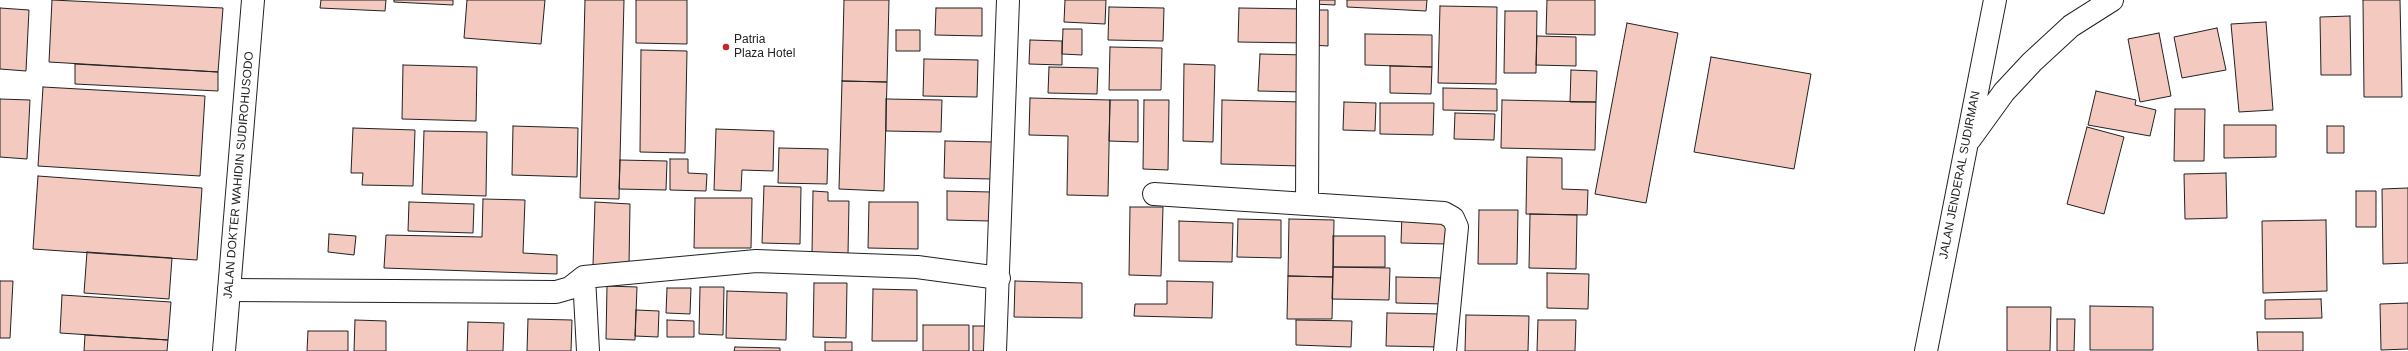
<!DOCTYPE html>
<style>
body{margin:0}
canvas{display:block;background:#fff}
</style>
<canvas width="2408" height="351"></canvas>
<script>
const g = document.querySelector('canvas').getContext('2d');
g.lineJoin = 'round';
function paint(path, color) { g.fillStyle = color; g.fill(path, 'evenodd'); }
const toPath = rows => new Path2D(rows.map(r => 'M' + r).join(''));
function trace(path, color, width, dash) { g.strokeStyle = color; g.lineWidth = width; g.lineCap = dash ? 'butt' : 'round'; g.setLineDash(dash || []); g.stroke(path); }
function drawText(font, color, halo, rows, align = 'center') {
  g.font = font + ' Arial,sans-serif'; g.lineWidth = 3; g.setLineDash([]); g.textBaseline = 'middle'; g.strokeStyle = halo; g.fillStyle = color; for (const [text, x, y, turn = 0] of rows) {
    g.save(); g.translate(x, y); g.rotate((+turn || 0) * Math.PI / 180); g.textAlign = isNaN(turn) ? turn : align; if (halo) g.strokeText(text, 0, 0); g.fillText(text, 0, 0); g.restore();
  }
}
const building = toPath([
 [52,0,223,8,218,72,49,62,52,0],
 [321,0,386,0,385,11,320,8,321,0],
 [394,0,453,0,453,5,394,2,394,0],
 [467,0,545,0,541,44,464,38,467,0],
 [585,0,624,0,619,199,580,198,585,0],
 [636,0,687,0,687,44,636,43,636,0],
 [844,0,889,0,887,82,842,81,844,0],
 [1065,0,1106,0,1105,24,1064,22,1065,0],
 [1312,0,1335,0,1335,5,1312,4,1312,0],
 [1347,0,1427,0,1426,11,1347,7,1347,0],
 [1547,0,1595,0,1595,35,1546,34,1547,0],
 [2363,0,2400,0,2402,97,2364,97,2363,0],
 [1440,6,1497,7,1496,84,1438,83,1440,6],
 [1109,7,1164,8,1163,41,1108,40,1109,7],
 [0,8,29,10,26,71,0,69,0,8],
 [936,8,982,8,982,36,935,35,936,8],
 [1239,8,1306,9,1306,43,1238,42,1239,8],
 [1312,10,1328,10,1328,46,1311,45,1312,10],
 [1505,11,1537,11,1536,73,1504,73,1505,11],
 [2350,16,2351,75,2321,75,2320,17,2350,16],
 [2266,22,2273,110,2239,112,2231,24,2266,22],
 [1627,23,1678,33,1646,203,1595,194,1627,23],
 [2217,28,2226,70,2182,78,2174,37,2217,28],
 [1063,29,1082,29,1082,55,1062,54,1063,29],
 [896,30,920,30,920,51,896,51,896,30],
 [2159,33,2171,96,2140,102,2128,39,2159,33],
 [1365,34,1432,35,1432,67,1365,65,1365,34],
 [1537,36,1576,37,1576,66,1536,65,1537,36],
 [1030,40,1062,41,1062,65,1029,64,1030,40],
 [1110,47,1162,48,1161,90,1109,90,1110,47],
 [641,50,687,51,685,153,640,152,641,50],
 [1260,54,1306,55,1305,92,1258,91,1260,54],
 [1711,57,1811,74,1794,169,1694,152,1711,57],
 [924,59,978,60,977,97,923,96,924,59],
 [75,64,218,72,218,91,75,84,75,64],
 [1184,64,1215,65,1213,142,1183,141,1184,64],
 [403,65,477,67,476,121,402,119,403,65],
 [1390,66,1432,67,1431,94,1390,93,1390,66],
 [1049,67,1098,68,1097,94,1048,93,1049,67],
 [1571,70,1597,71,1596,102,1570,102,1571,70],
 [842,81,887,82,884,191,839,189,842,81],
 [43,87,205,96,200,176,38,166,43,87],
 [1443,88,1497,89,1497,111,1443,110,1443,88],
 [2096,91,2136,100,2135,105,2156,110,2150,136,2088,125,2096,91],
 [1030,98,1110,100,1108,196,1067,195,1068,136,1029,135,1030,98],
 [0,99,30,100,27,159,0,157,0,99],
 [886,99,942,100,941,132,886,131,886,99],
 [1110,100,1138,100,1138,142,1109,141,1110,100],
 [1144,100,1169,100,1168,170,1143,169,1144,100],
 [1222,100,1303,102,1302,166,1221,164,1222,100],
 [1502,100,1596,102,1595,150,1501,148,1502,100],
 [1344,102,1376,103,1375,131,1343,130,1344,102],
 [1380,103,1434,103,1433,135,1380,134,1380,103],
 [2175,109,2205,109,2204,161,2174,161,2175,109],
 [1455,113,1495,114,1494,140,1454,139,1455,113],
 [2224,125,2276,125,2276,157,2224,158,2224,125],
 [513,126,578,128,577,177,512,175,513,126],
 [2327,126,2344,126,2344,153,2327,153,2327,126],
 [2087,127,2124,137,2104,214,2067,204,2087,127],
 [353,128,415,130,413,186,362,185,363,173,351,173,353,128],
 [716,129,774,131,773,171,742,170,741,191,714,190,716,129],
 [424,131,487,132,486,196,422,194,424,131],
 [945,141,992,142,992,179,944,178,945,141],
 [779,148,828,149,827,184,778,183,779,148],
 [1527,157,1562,158,1562,189,1588,190,1587,215,1526,214,1527,157],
 [670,159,688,159,688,173,707,174,706,191,670,190,670,159],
 [620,160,667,161,666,190,619,189,620,160],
 [2226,173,2227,218,2185,219,2184,174,2226,173],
 [38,176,202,188,197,260,33,249,38,176],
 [764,186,801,187,800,244,762,243,764,186],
 [2408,188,2408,263,2383,264,2382,189,2408,188],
 [813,191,828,192,828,201,849,201,848,254,812,253,813,191],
 [947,191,991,192,990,221,947,220,947,191],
 [2356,191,2376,191,2376,227,2356,227,2356,191],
 [695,198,752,198,751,248,694,248,695,198],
 [483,199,525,200,523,253,557,255,557,274,384,268,386,235,482,237,483,199],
 [409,202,474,204,473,233,408,231,409,202],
 [595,202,630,204,629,265,593,265,595,202],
 [869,202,918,202,918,249,868,248,869,202],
 [1130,207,1163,207,1161,276,1129,275,1130,207],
 [1479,210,1518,210,1517,264,1478,264,1479,210],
 [1402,214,1446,215,1446,244,1401,243,1402,214],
 [1530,214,1577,215,1576,269,1529,268,1530,214],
 [1238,219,1281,220,1281,258,1237,257,1238,219],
 [1289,219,1334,220,1333,277,1288,276,1289,219],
 [2326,220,2327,291,2263,293,2262,221,2326,220],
 [1179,221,1233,223,1232,262,1179,261,1179,221],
 [329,234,356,236,354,255,328,252,329,234],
 [1333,236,1385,236,1385,267,1333,267,1333,236],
 [87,252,172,258,169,299,84,293,87,252],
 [1333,267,1390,268,1389,300,1332,299,1333,267],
 [1547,273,1589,274,1588,309,1547,308,1547,273],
 [1288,276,1333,277,1332,319,1287,319,1288,276],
 [1396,277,1446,278,1445,304,1396,303,1396,277],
 [0,281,13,281,10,338,0,338,0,281],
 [1015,281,1082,283,1082,318,1014,317,1015,281],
 [1167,281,1213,282,1212,318,1134,316,1135,304,1167,304,1167,281],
 [814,283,847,283,846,338,813,337,814,283],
 [607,286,637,287,635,340,606,339,607,286],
 [700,287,724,287,723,335,699,334,700,287],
 [667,288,691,288,690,314,666,313,667,288],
 [873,289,917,290,917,341,872,341,873,289],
 [727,291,787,293,786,340,726,338,727,291],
 [62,295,171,302,168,340,60,333,62,295],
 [2321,299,2322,318,2265,319,2265,300,2321,299],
 [2408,303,2408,349,2381,350,2380,304,2408,303],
 [2090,306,2153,307,2153,350,2090,350,2090,306],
 [2007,307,2051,307,2050,351,2007,351,2007,307],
 [636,310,659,311,658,337,635,336,636,310],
 [1387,313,1442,314,1441,347,1386,346,1387,313],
 [1466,315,1529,316,1528,351,1465,351,1466,315],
 [528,319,572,320,571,351,527,351,528,319],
 [2057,319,2075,319,2074,351,2057,351,2057,319],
 [355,320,386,321,386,351,354,351,355,320],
 [667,320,694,321,694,337,667,337,667,320],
 [1296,320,1352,321,1351,347,1296,345,1296,320],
 [1538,320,1576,320,1575,351,1537,351,1538,320],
 [468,322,504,323,503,351,467,351,468,322],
 [923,325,969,325,969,351,923,351,923,325],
 [973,326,988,326,988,351,973,351,973,326],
 [308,331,348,331,348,351,307,351,308,331],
 [2257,332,2303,332,2303,351,2258,351,2257,332],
 [85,335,168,340,167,351,84,351,85,335],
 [825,342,852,342,852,351,825,351,825,342],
 [735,347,780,348,780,351,734,351,735,347]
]);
paint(building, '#f3c9c0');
trace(building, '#222', 1);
const minor = toPath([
 [1154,194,1444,213,1453,218,1457,227,1445,351],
 [1307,202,1308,0],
 [584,277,588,351],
 [229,290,556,292,570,288,584,277,756,261,917,267,999,278],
 [995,351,1008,0]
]);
const major = toPath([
 [1970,139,2004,92,2032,62,2071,26,2112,0],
 [224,351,253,0],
 [1926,351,1995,0]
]);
trace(minor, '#222', 24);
trace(major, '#222', 24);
trace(minor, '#fff', 22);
trace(major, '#fff', 22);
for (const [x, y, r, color] of [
 [726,47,4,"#c62828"]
]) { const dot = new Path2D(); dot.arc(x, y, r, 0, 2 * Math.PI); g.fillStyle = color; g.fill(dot); trace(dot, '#fff', 1.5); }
drawText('12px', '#222', '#fff', [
 ["Patria",734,40],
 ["Plaza Hotel",734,54]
], 'left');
drawText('12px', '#222', '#fff', [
 ["JALAN DOKTER WAHIDIN SUDIROHUSODO",239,175,-85],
 ["JALAN JENDERAL SUDIRMAN",1960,175,-79]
]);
</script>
